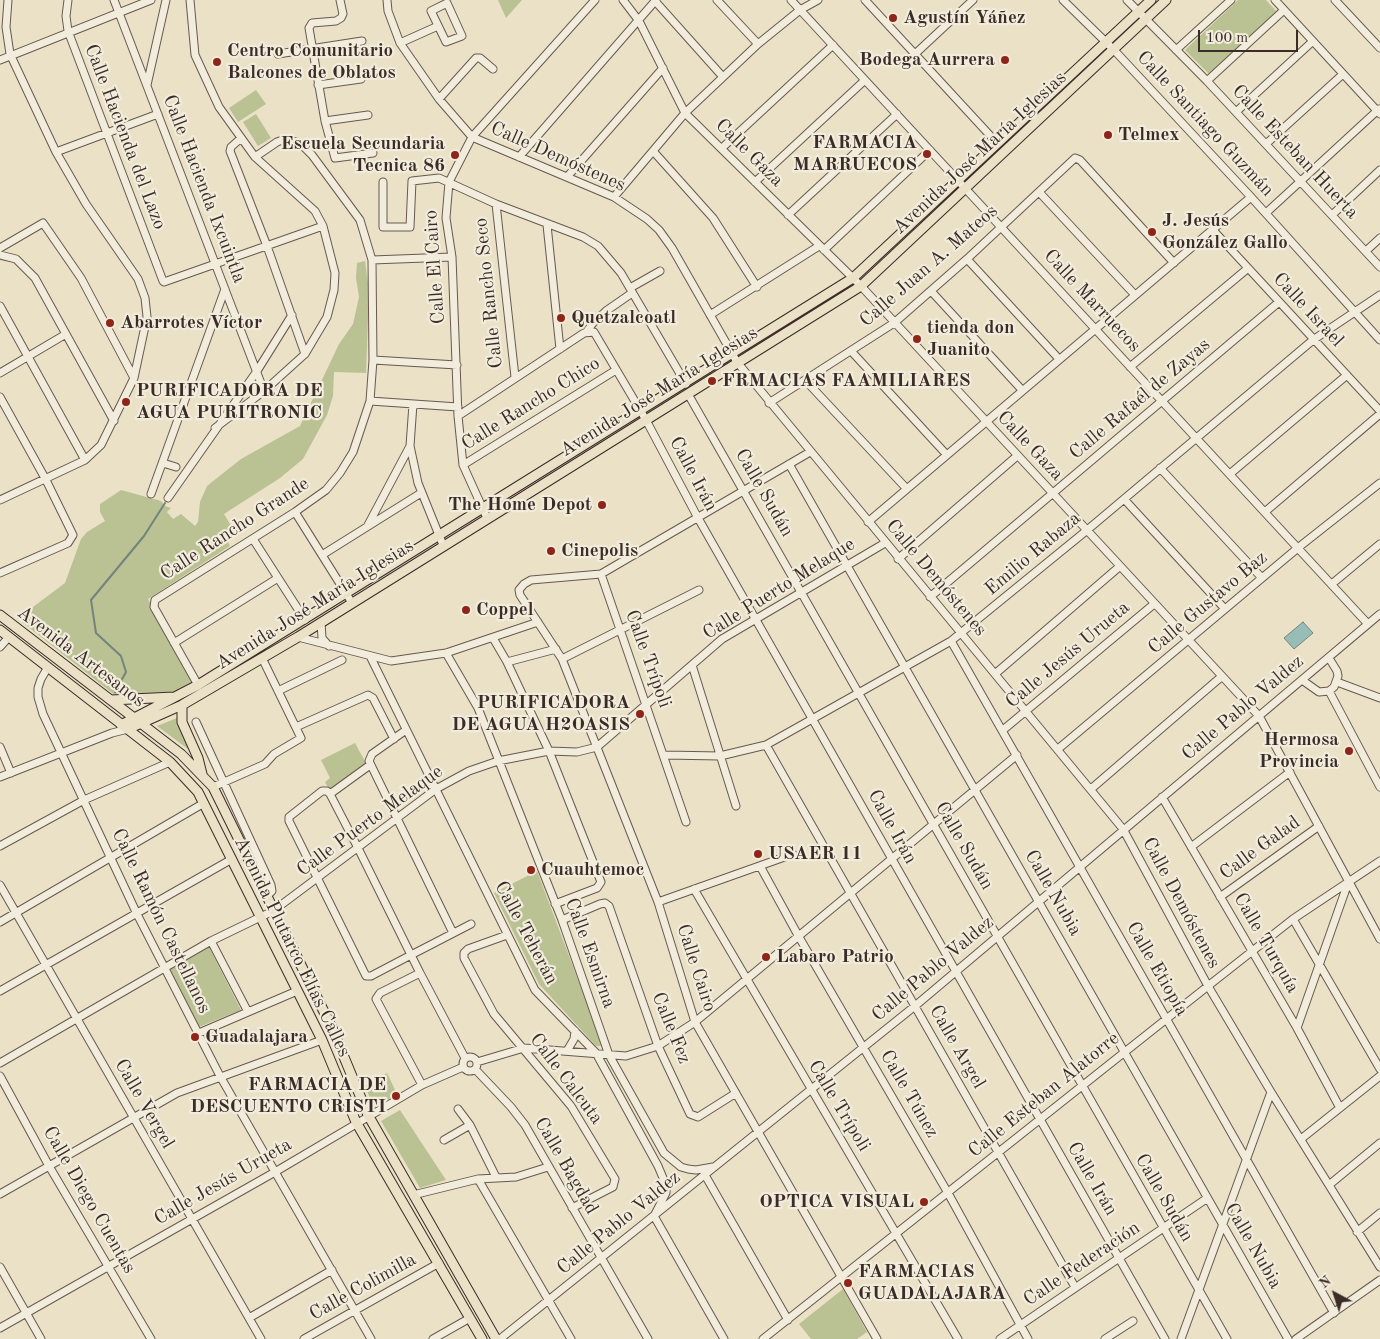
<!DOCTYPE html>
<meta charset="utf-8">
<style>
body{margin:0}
#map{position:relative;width:1380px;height:1339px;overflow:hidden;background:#eae1c7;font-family:"Old Standard TT",serif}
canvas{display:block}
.north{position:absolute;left:1310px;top:1269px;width:50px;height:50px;-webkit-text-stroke:4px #f1ecdb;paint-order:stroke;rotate:320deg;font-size:14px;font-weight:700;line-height:20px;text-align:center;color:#3b2c27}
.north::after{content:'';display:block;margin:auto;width:18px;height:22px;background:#3b2c27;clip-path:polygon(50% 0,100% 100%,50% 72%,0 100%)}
.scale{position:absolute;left:1198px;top:30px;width:100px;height:22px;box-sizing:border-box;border:2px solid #3b2c27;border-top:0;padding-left:6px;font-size:15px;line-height:18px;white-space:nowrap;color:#3b2c27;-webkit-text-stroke:4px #f1ecdb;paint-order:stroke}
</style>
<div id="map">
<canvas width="1380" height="1339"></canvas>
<div class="north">N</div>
<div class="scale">100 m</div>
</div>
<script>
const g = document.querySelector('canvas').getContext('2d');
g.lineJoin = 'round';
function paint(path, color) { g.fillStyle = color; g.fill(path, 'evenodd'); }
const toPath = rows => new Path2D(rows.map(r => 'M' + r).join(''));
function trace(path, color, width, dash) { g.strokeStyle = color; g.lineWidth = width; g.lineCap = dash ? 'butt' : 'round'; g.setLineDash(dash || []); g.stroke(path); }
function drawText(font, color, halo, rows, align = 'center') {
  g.font = font + ' "Old Standard TT",serif'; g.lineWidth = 4.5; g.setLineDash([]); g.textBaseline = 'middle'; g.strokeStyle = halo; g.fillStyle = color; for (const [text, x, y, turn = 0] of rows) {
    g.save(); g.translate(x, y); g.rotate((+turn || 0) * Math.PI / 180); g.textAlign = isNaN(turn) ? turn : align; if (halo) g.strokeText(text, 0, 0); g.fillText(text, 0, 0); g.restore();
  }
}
paint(toPath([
 [498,0,522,0,506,18],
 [1238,0,1266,0,1277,12,1209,74,1185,50],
 [256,90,266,104,238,122,229,108],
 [256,114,271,138,258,146,243,122],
 [365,261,369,291,366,373,334,372,333,396,327,415,303,459,280,478,224,514,236,534,227,540,230,546,148,599,193,681,174,692,116,696,22,622,33,607,65,583,81,539,87,532,105,521,100,512,100,504,121,490,161,501,165,506,171,508,167,512,173,519,181,514,195,526,198,522,200,502,207,486,241,459,300,426,339,344,353,324,359,297,356,278,357,263],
 [177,718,192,752,157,726],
 [355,743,367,765,330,791,325,782,330,778,321,760],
 [537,871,603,1046,596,1046,539,984,494,893],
 [209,947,241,1010,199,1027,170,969],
 [387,1073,397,1094,374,1108,365,1086],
 [400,1110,419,1139,446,1180,420,1188,381,1121],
 [843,1289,867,1332,857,1339,811,1339,799,1324]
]), '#bac293');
const water = toPath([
 [1303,622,1313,633,1294,649,1284,638,1303,622]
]);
paint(water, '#98bdb6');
trace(water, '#73837d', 1);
trace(toPath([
 [115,692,126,672,121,656,96,633,91,600,144,536,165,503]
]), '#73837d', 2);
const minor = toPath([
 [68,0,66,16,68,31,163,281,164,282,323,226],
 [114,0,264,391],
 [190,0,195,55,219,107,255,157,315,211,323,226,335,273,334,290,327,317,305,354,264,391,215,428],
 [340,0,343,14,341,18,336,21,312,23,309,28,325,121,335,158,373,153],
 [387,0,388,11,400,43,439,99,472,137,614,197,647,219,659,230,672,248,737,362,1123,829,1208,986,1271,1092,1380,1267],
 [623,0,639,21,685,113,861,286,1259,716,1380,939],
 [717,0,758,44],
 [791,0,1368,624],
 [865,0,997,143],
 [1063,0,1114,50,1251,197,1380,340],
 [1127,0,1207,81,1380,267],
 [1275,0,1380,114],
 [1335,0,1380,48],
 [655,1,723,77],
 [447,3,462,36,446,42,431,11,447,3],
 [400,43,438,26],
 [1176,50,1231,0],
 [278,54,362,41],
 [915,54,973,0],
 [0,60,151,0],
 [1207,81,1284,10],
 [147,85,166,0],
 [318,85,361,79],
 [439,99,476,58,480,58,493,69],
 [1236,112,1313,41],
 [325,121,368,115],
 [240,139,231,147,230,151,267,246,305,354],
 [1266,144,1343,74],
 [722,148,833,45],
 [653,151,713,218,757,287],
 [56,152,158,114],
 [519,157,656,0],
 [567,177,663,68],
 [383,182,383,227,410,227,412,181,439,178,496,204,583,237,598,246,621,273,686,384],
 [755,182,865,80],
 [1039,192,1135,295],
 [614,197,685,113,758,44,800,10,818,0],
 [496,204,515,377],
 [1266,213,1379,109],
 [788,215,897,114],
 [1332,215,1380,170],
 [547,225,560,349],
 [1213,230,1380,411],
 [0,248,43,223,81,278,134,378],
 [824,250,930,150],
 [1366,251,1380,238],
 [0,255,16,259,35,278,114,421],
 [967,259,1059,359],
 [372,260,452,257],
 [630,288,660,271],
 [931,291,1022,390],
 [0,306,85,460],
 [710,315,819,246],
 [587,331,593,323,606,311,632,293],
 [852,352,946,454],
 [373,360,457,365],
 [1130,367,1247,269],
 [0,373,66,334],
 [806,381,906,488],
 [688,394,1227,1339],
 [0,397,46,480,73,535,68,543,0,573],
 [370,401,458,407],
 [769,403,894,323,967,259,1075,158,1080,160,1174,263],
 [413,404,410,446,418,483,443,545],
 [458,416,584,333,594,332,646,420,698,518,1165,1339],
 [810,452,601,574,531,580,524,584,519,590,520,595,562,659,658,902,695,1022,877,1339],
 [163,463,176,467],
 [789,464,1288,1339],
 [463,465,616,370],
 [1160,468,1262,578],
 [1231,473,1347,375],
 [151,494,225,289],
 [168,498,257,371,292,315],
 [1124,499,1225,609],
 [0,500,85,460,101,445,134,378,147,317,145,298,138,279,86,204,56,152,10,54,6,27,8,0],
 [1266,511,1380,414],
 [295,512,352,603],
 [487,518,463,465,458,416,452,257,446,218,449,182,472,137,595,0],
 [868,522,1251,197],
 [368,525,410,446],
 [253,539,305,620],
 [322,555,421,493],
 [898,559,1017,456],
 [601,574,686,822],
 [1333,583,1380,544],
 [930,597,1279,302],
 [321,622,322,638,329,646],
 [298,637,391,661,446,653,538,622],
 [493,638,507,662,549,751,601,882,597,888,555,904],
 [951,641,1334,1313],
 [174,643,278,578],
 [0,647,9,637],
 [446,653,478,708,562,920,609,1055,664,1153,681,1167,688,1169,696,1170,713,1167],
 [370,656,535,990,596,1053,658,1166,666,1185,666,1193,654,1216,724,1339],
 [562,659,699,590],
 [507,662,556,649],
 [692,665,736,806],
 [48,667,41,679,38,688,38,697,43,714,137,914,220,1076,371,1339],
 [995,674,1119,567],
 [1302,680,1319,692,1329,691,1334,687,1338,676,1337,671,1329,658],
 [1337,682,1380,698],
 [198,685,154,607,155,600,295,512,326,490,340,473,353,452,370,401,373,360,372,260,360,220,312,155,300,143,285,139,277,142,255,157],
 [278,691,342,660],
 [1329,691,1380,787],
 [196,722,271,885,272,891,266,897],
 [296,727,368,695,373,698,394,739],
 [406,730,372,754,369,761,453,933],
 [1003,730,1154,604],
 [766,745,1075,1287],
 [0,747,11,773],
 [1058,749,1299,547,1380,483],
 [665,755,720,756,766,745,951,641,1086,531,1313,340,1380,295],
 [0,777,112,733,128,729],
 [213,787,265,764,274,754,301,738,262,658],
 [1091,789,1221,677],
 [330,794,370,765],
 [1162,797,1297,1028,1340,1108],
 [0,846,84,800,170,762],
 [1191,847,1290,772],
 [760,866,799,937,948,1193,1028,1339],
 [0,885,261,1339],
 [694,889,958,1339],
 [1220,897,1319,826],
 [658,902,793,854],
 [1293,919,1380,1069],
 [562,920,600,904,605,903,609,906,658,1046,690,1114,698,1117,736,1093],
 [0,922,204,803],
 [507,935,468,949,464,953,464,958,494,1014,571,1106,615,1179,613,1187,572,1208],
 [211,941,248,1012],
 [420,973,380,993,376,999,422,1085],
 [0,991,232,859],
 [1297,1028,1349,880],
 [199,1033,297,991],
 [567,1051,574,1039,575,1031],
 '463 1064a7 7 0 1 1 14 0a7 7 0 1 1-14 0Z',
 [465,1058,420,973,411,955,358,848,330,794,327,791,322,791,289,817,289,821,366,976,371,976,411,955,471,924],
 [477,1062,524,1048,626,1056,658,1046,695,1022,1017,755],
 [0,1063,211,941,273,911,436,789,469,771,498,761,549,751,577,752,597,747,722,639,885,543],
 [475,1069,511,1107,525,1125,648,1339],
 [0,1076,49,1166,151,1339],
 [458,1109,470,1125,496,1177],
 [1301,1139,1380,1076],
 [444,1140,470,1125],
 [705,1175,788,1320],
 [478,1179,571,1339],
 [1329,1185,1380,1143],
 [0,1194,177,1093,322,1040],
 [413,1195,478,1179,516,1177,548,1167],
 [1357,1232,1380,1213],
 [0,1267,41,1339],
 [249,1318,332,1270],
 [0,1328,275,1172,422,1085,463,1067],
 [304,1339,439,1263],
 [433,1339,470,1318],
 [500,1339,915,1006,1380,614],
 [763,1339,1208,986,1293,919,1380,861],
 [1000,1339,1206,1199],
 [1105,1339,1133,1321],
 [1181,1339,1271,1092],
 [1296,1339,1380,1280]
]);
const major = toPath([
 [0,615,181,754,213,787,332,1028,368,1115,496,1339],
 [0,630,170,762,198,792,322,1040,356,1122,482,1339],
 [111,700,174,697],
 [182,705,182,722,198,758,202,774],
 [121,725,198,685,853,278,1151,0],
 [128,729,182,705,298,637,861,286,1166,0]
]);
trace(minor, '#67594f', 9);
trace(major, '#3b2c27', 11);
trace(minor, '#f1ecdb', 7);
trace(major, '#eae1c7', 9);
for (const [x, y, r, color] of [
 [893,18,5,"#8f2418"],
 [1005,60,5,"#8f2418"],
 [217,62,5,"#8f2418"],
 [1108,135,5,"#8f2418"],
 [927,154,5,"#8f2418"],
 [455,155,5,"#8f2418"],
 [1152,232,5,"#8f2418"],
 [561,318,5,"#8f2418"],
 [110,323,5,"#8f2418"],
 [917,339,5,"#8f2418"],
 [712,381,5,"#8f2418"],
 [126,402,5,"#8f2418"],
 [602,505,5,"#8f2418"],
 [551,551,5,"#8f2418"],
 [466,610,5,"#8f2418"],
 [640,714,5,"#8f2418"],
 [1349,751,5,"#8f2418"],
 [758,854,5,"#8f2418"],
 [531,870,5,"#8f2418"],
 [766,957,5,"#8f2418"],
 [195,1037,5,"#8f2418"],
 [396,1096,5,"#8f2418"],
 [924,1202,5,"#8f2418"],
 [848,1283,5,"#8f2418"]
]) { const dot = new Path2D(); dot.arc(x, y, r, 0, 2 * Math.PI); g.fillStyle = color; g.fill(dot); trace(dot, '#f1ecdb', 2); }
drawText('bold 19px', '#3b2c27', '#f1ecdb', [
 ["Agustín Yáñez",903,18],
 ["Centro Comunitario",227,51],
 ["Balcones de Oblatos",227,73],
 ["Bodega Aurrera",995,60,"right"],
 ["Telmex",1118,135],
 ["FARMACIA",917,143,"right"],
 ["MARRUECOS",917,165,"right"],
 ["Escuela Secundaria",445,144,"right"],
 ["Tecnica 86",445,166,"right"],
 ["J. Jesús",1162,221],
 ["González Gallo",1162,243],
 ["Quetzalcoatl",571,318],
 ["Abarrotes Víctor",120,323],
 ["tienda don",927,328],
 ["Juanito",927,350],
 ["FRMACIAS FAAMILIARES",722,381],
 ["PURIFICADORA DE",136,391],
 ["AGUA PURITRONIC",136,413],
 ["The Home Depot",592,505,"right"],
 ["Cinepolis",561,551],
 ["Coppel",476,610],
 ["PURIFICADORA",630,703,"right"],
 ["DE AGUA H2OASIS",630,725,"right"],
 ["Hermosa",1339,740,"right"],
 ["Provincia",1339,762,"right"],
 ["USAER 11",768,854],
 ["Cuauhtemoc",541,870],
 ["Labaro Patrio",776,957],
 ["Guadalajara",205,1037],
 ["FARMACIA DE",386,1085,"right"],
 ["DESCUENTO CRISTI",386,1107,"right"],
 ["OPTICA VISUAL",914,1202,"right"],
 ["FARMACIAS",858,1272],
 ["GUADALAJARA",858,1294]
], 'left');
drawText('19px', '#3b2c27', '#f1ecdb', [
 ["Calle Santiago Guzmán",1205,124,47],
 ["Calle Hacienda del Lazo",125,137,69],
 ["Calle Esteban Huerta",1295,152,47],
 ["Calle Gaza",749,153,45],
 ["Avenida José María Iglesias",980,153,-43],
 ["Calle Demóstenes",558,157,24],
 ["Calle Hacienda Ixcuintla",204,189,69],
 ["Calle Juan A. Mateos",929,266,-41],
 ["Calle El Cairo",435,267,-94],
 ["Calle Rancho Seco",489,293,-96],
 ["Calle Marruecos",1092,301,47],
 ["Calle Israel",1308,310,47],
 ["Avenida José María Iglesias",659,392,-32],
 ["Calle Rafaél de Zayas",1140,399,-40],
 ["Calle Rancho Chico",531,404,-32],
 ["Calle Gaza",1030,446,47],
 ["Calle Irán",693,474,62],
 ["Calle Sudán",764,493,60],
 ["Calle Rancho Grande",235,529,-33],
 ["Emilio Rabaza",1033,554,-40],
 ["Calle Demóstenes",936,578,50],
 ["Calle Puerto Melaque",779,589,-32],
 ["Calle Gustavo Baz",1208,603,-40],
 ["Avenida José María Iglesias",315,605,-32],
 ["Calle Jesús Urueta",1068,655,-40],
 ["Avenida Artesanos",81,657,37],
 ["Calle Trípoli",648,659,70],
 ["Calle Pablo Valdez",1243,708,-40],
 ["Calle Puerto Melaque",370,821,-36],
 ["Calle Irán",892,827,61],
 ["Calle Sudán",964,846,60],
 ["Calle Galad",1260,848,-36],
 ["Calle Nubia",1053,893,60],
 ["Calle Demóstenes",1181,903,62],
 ["Calle Ramón Castellanos",161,921,64],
 ["Calle Teherán",526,933,62],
 ["Calle Turquía",1266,943,60],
 ["Avenida Plutarco Elías Calles",292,947,64],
 ["Calle Esmirna",590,953,70],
 ["Calle Cairo",696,968,72],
 ["Calle Pablo Valdez",933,969,-40],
 ["Calle Etiopía",1157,969,60],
 ["Calle Fez",671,1028,68],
 ["Calle Argel",957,1047,60],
 ["Calle Calcuta",566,1079,53],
 ["Calle Túnez",909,1094,60],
 ["Calle Esteban Alatorre",1044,1095,-39],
 ["Calle Vergel",144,1104,60],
 ["Calle Trípoli",839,1106,59],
 ["Calle Bagdad",566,1166,60],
 ["Calle Irán",1092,1179,60],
 ["Calle Jesús Urueta",223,1182,-30],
 ["Calle Sudán",1164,1198,60],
 ["Calle Diego Cuentas",89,1200,60],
 ["Calle Pablo Valdez",619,1223,-39],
 ["Calle Nubia",1253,1246,60],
 ["Calle Federación",1082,1264,-34],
 ["Calle Colimilla",363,1287,-29]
]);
</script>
